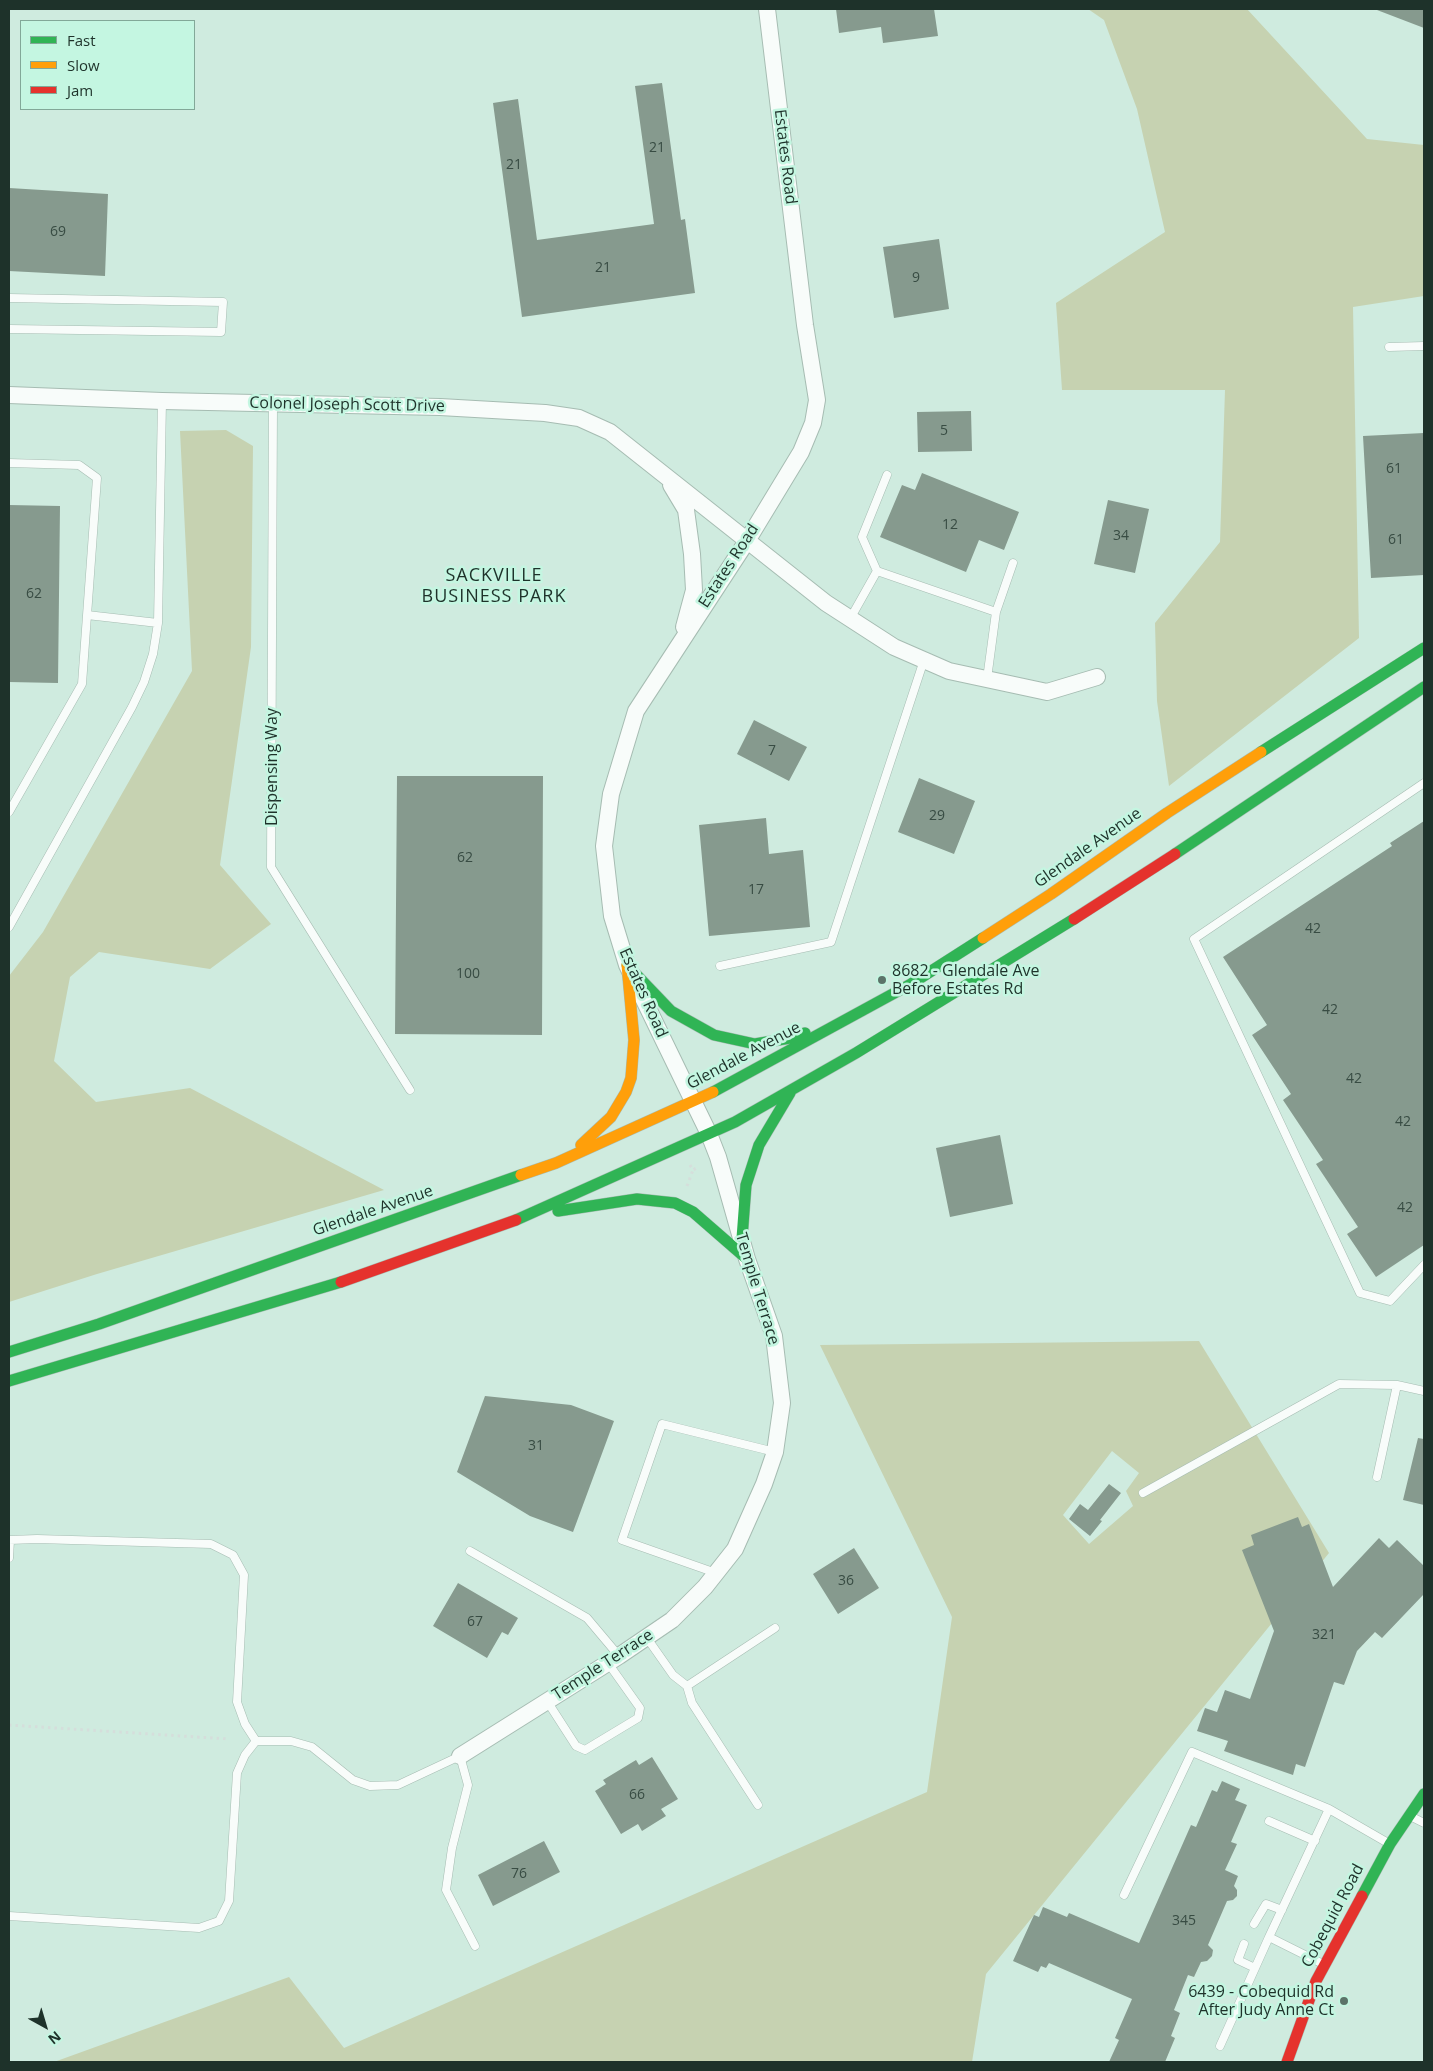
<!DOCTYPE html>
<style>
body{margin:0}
#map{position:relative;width:1433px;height:2071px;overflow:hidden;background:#cfebdf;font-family:"Open Sans",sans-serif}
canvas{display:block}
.frame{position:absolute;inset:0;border:10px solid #1e322a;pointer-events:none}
.legend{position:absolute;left:20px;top:20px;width:175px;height:90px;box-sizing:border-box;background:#c4f6e1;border:1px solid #82a898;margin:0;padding:6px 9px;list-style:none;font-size:15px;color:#1e322a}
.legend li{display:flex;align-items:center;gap:10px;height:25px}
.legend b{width:25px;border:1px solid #82a898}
.north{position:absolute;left:20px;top:2001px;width:50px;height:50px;-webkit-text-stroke:4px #c4f6e1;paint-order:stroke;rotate:141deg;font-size:14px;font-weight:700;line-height:20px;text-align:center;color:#1e322a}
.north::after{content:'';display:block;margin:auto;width:18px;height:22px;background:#1e322a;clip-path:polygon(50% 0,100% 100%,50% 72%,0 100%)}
</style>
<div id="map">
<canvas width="1433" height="2071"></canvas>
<div class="frame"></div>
<ul class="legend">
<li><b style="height:6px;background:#30b455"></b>Fast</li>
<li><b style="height:6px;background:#ff9f0a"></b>Slow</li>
<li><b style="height:6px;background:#e5322d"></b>Jam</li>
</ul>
<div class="north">N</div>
</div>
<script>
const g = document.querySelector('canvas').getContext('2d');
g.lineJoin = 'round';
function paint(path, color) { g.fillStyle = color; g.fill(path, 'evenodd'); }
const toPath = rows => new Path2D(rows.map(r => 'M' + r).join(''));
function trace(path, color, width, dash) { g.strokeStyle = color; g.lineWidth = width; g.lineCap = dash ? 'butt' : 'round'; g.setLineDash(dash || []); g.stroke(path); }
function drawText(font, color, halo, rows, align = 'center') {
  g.font = font + ' "Open Sans",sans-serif'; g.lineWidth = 5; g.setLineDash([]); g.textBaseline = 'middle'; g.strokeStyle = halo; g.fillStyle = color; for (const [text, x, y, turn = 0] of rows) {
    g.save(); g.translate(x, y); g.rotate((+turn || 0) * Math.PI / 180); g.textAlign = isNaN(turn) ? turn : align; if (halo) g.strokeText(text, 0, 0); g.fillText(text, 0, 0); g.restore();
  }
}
paint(toPath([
 [1088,9,1247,9,1367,139,1424,145,1424,296,1353,307,1359,638,1169,786,1157,701,1155,623,1220,542,1225,390,1062,390,1056,303,1165,232,1137,109,1104,20],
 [226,430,253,446,251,647,220,865,271,924,210,969,99,952,70,977,54,1061,96,1102,190,1088,384,1190,97,1274,9,1302,9,976,43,932,192,671,180,431],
 [1199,1341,1329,1553,986,1974,972,2062,54,2062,289,1977,344,2048,927,1792,952,1617,820,1345],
 [1112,1451,1139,1473,1126,1491,1133,1506,1089,1544,1063,1515]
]), '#c6d2b1');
paint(toPath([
 [836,9,934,9,938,36,883,43,881,27,839,33],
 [1377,9,1424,9,1424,28,1377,10],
 [662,83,681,220,685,219,695,293,522,317,493,103,518,99,537,240,654,224,635,86],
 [9,188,108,194,105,276,9,271],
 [939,239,949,309,894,318,883,247],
 [971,411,972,451,918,452,917,412],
 [1424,433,1424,575,1371,578,1363,436],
 [922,473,1019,512,1004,550,979,540,966,572,880,537,902,485,915,490],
 [1108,500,1149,509,1135,573,1094,564],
 [9,505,60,506,58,683,9,682],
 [754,720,807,747,789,781,737,754],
 [397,776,543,776,542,1035,395,1034],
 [919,778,975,801,954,854,898,832],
 [766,818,769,854,803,850,810,927,709,936,699,825],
 [1424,821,1424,1245,1376,1277,1347,1234,1358,1227,1316,1164,1323,1160,1283,1100,1291,1094,1252,1035,1267,1025,1223,957,1392,846,1390,843],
 [1000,1135,1013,1204,950,1217,936,1148],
 [485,1396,571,1405,614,1421,573,1532,530,1516,457,1472],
 [1418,1438,1424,1439,1424,1505,1403,1500],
 [1109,1484,1121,1493,1100,1520,1102,1521,1090,1536,1069,1519,1080,1504,1088,1510],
 [1298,1517,1302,1527,1309,1524,1333,1587,1379,1538,1389,1548,1397,1540,1424,1566,1424,1594,1382,1638,1375,1632,1357,1651,1344,1685,1334,1682,1305,1767,1296,1764,1293,1775,1224,1751,1228,1741,1197,1731,1205,1708,1217,1712,1225,1690,1250,1699,1274,1631,1242,1550,1254,1545,1251,1535],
 [854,1548,879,1588,838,1614,813,1574],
 [458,1583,518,1618,508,1635,502,1632,487,1658,433,1626],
 [652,1757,678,1799,661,1809,666,1816,642,1831,638,1824,621,1834,595,1791,606,1784,603,1780,636,1760,639,1765],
 [1222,1781,1240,1789,1235,1800,1247,1805,1231,1842,1237,1844,1225,1870,1238,1876,1234,1886,1237,1890,1237,1896,1233,1900,1227,1901,1208,1945,1213,1950,1212,1956,1207,1961,1201,1962,1194,1977,1188,1975,1174,2010,1180,2013,1171,2036,1175,2038,1165,2062,1109,2062,1119,2040,1115,2038,1132,1999,1049,1963,1046,1968,1041,1966,1038,1972,1013,1961,1034,1915,1039,1917,1043,1907,1067,1917,1069,1913,1139,1943,1191,1825,1196,1827,1212,1790,1217,1792],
 [544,1841,560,1872,493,1906,478,1875]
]), '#869a8e');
const lane = toPath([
 [9,298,223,302,221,332,9,329],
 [1389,347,1424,346],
 [273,403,271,867,410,1090],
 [9,463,79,465,97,478,82,684,9,812],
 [877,571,862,537,887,475],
 [996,612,1013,563],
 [87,615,158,623],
 [850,619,877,571,996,612,987,679],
 [1424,783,1194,939,1360,1293,1390,1301,1424,1265],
 [9,927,132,707,144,682,153,654,158,623,162,401],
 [720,966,831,942,924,660],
 [1377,1477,1397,1385,1424,1391],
 [1143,1493,1339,1384,1397,1385],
 [9,1540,37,1539,211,1544,233,1555,244,1575,237,1702,245,1724,256,1741],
 [470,1551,587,1618,619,1656],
 [9,1558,10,1540],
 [716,1573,622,1540,662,1424,775,1452],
 [647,1638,673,1675,687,1686,775,1628],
 [687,1686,692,1703,758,1805],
 [547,1701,576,1746,585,1750,638,1718,640,1708,608,1663],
 [256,1741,291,1741,312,1747,353,1780,370,1786,398,1785,460,1756,468,1785,452,1848,446,1890,475,1946],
 [1329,1809,1388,1843],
 [1412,1817,1424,1823],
 [1269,1821,1315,1841],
 [1124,1895,1192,1752,1329,1809,1269,1937],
 [9,1916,199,1928,219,1921,229,1901,237,1773,245,1755,256,1741],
 [1254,1924,1266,1904,1282,1910],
 [1244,1944,1238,1960,1255,1968],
 [1220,2046,1269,1937,1323,1964]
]);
const street = toPath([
 [9,395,162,401,440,407,545,413,579,418,610,432,826,603,894,647,949,671,1047,692,1097,677],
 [671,485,686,510,692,554,694,590,684,627],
 [460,1756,619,1656,672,1620,705,1587,735,1549,764,1484,775,1452,782,1403,774,1336,747,1259,718,1157,709,1134,627,965,612,916,604,846,611,794,636,711,747,541,801,452,813,423,817,400,805,325,767,9]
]);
const fast = toPath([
 [1261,752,1424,648],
 [1175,854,1424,687],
 [627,965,671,1011,714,1035,755,1044,790,1038,805,1033],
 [713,1092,911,984,983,938],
 [558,1211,637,1199,675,1203,693,1212,747,1259],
 [516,1220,735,1122,856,1053,1074,919],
 [742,1238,746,1185,759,1145,790,1093],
 [9,1352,99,1324,521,1175],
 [9,1381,341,1282],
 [1362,1896,1390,1844,1424,1794]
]);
const slow = toPath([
 [983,938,1051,894,1167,813,1261,752],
 [581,1145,611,1117,626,1092,631,1078,634,1040,627,965],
 [521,1175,556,1163,713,1092]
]);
const jam = toPath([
 [1074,919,1175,854],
 [341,1282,516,1220],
 [1287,2062,1316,1981,1362,1896]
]);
trace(lane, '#a6bcb2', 9);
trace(street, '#a6bcb2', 18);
trace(fast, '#a6bcb2', 12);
trace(slow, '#a6bcb2', 12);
trace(jam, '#a6bcb2', 12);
trace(toPath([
 [690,1165,693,1170,698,1167],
 [687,1186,693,1170],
 [9,1725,229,1739]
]), '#d5dedb', 3, [2.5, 4]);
trace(lane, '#f8fcfa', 8);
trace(street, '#f8fcfa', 16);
trace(fast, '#30b455', 11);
trace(slow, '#ff9f0a', 11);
trace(jam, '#e5322d', 11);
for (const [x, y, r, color] of [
 [882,980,5,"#5c7369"],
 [1344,2001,5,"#5c7369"]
]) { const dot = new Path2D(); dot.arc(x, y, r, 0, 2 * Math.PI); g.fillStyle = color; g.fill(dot); trace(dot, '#c4f6e1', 2); }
drawText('14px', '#384c43', null, [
 ["21",657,148],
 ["21",514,165],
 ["69",58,232],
 ["21",603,268],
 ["9",916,278],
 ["5",944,431],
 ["61",1394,469],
 ["12",950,525],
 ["34",1121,536],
 ["61",1396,540],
 ["62",34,594],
 ["7",772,751],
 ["29",937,816],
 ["62",465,858],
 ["17",756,890],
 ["42",1313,929],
 ["100",468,974],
 ["42",1330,1010],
 ["42",1354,1079],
 ["42",1403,1122],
 ["42",1405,1208],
 ["31",536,1446],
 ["36",846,1581],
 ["67",475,1622],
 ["321",1324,1635],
 ["66",637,1795],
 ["76",519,1874],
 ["345",1184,1921]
]);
drawText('16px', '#1e322a', '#c4f6e1', [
 ["Estates Road",785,157,83],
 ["Colonel Joseph Scott Drive",347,405,1],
 ["Estates Road",729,566,-57],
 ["Dispensing Way",272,767,-90],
 ["Glendale Avenue",1088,848,-35],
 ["Estates Road",643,993,66],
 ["Glendale Avenue",744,1056,-28],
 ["Glendale Avenue",373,1211,-19],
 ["Temple Terrace",757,1289,73],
 ["Temple Terrace",603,1665,-33],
 ["Cobequid Road",1333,1916,-62]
]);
drawText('16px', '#1e322a', '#c4f6e1', [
 ["8682 - Glendale Ave",892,971],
 ["Before Estates Rd",892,989],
 ["6439 - Cobequid Rd",1334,1992,"right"],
 ["After Judy Anne Ct",1334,2010,"right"]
], 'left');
g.letterSpacing = '1px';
drawText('18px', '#1e322a', '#c4f6e1', [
 ["SACKVILLE",494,576],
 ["BUSINESS PARK",494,597]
]);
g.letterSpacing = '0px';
</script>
